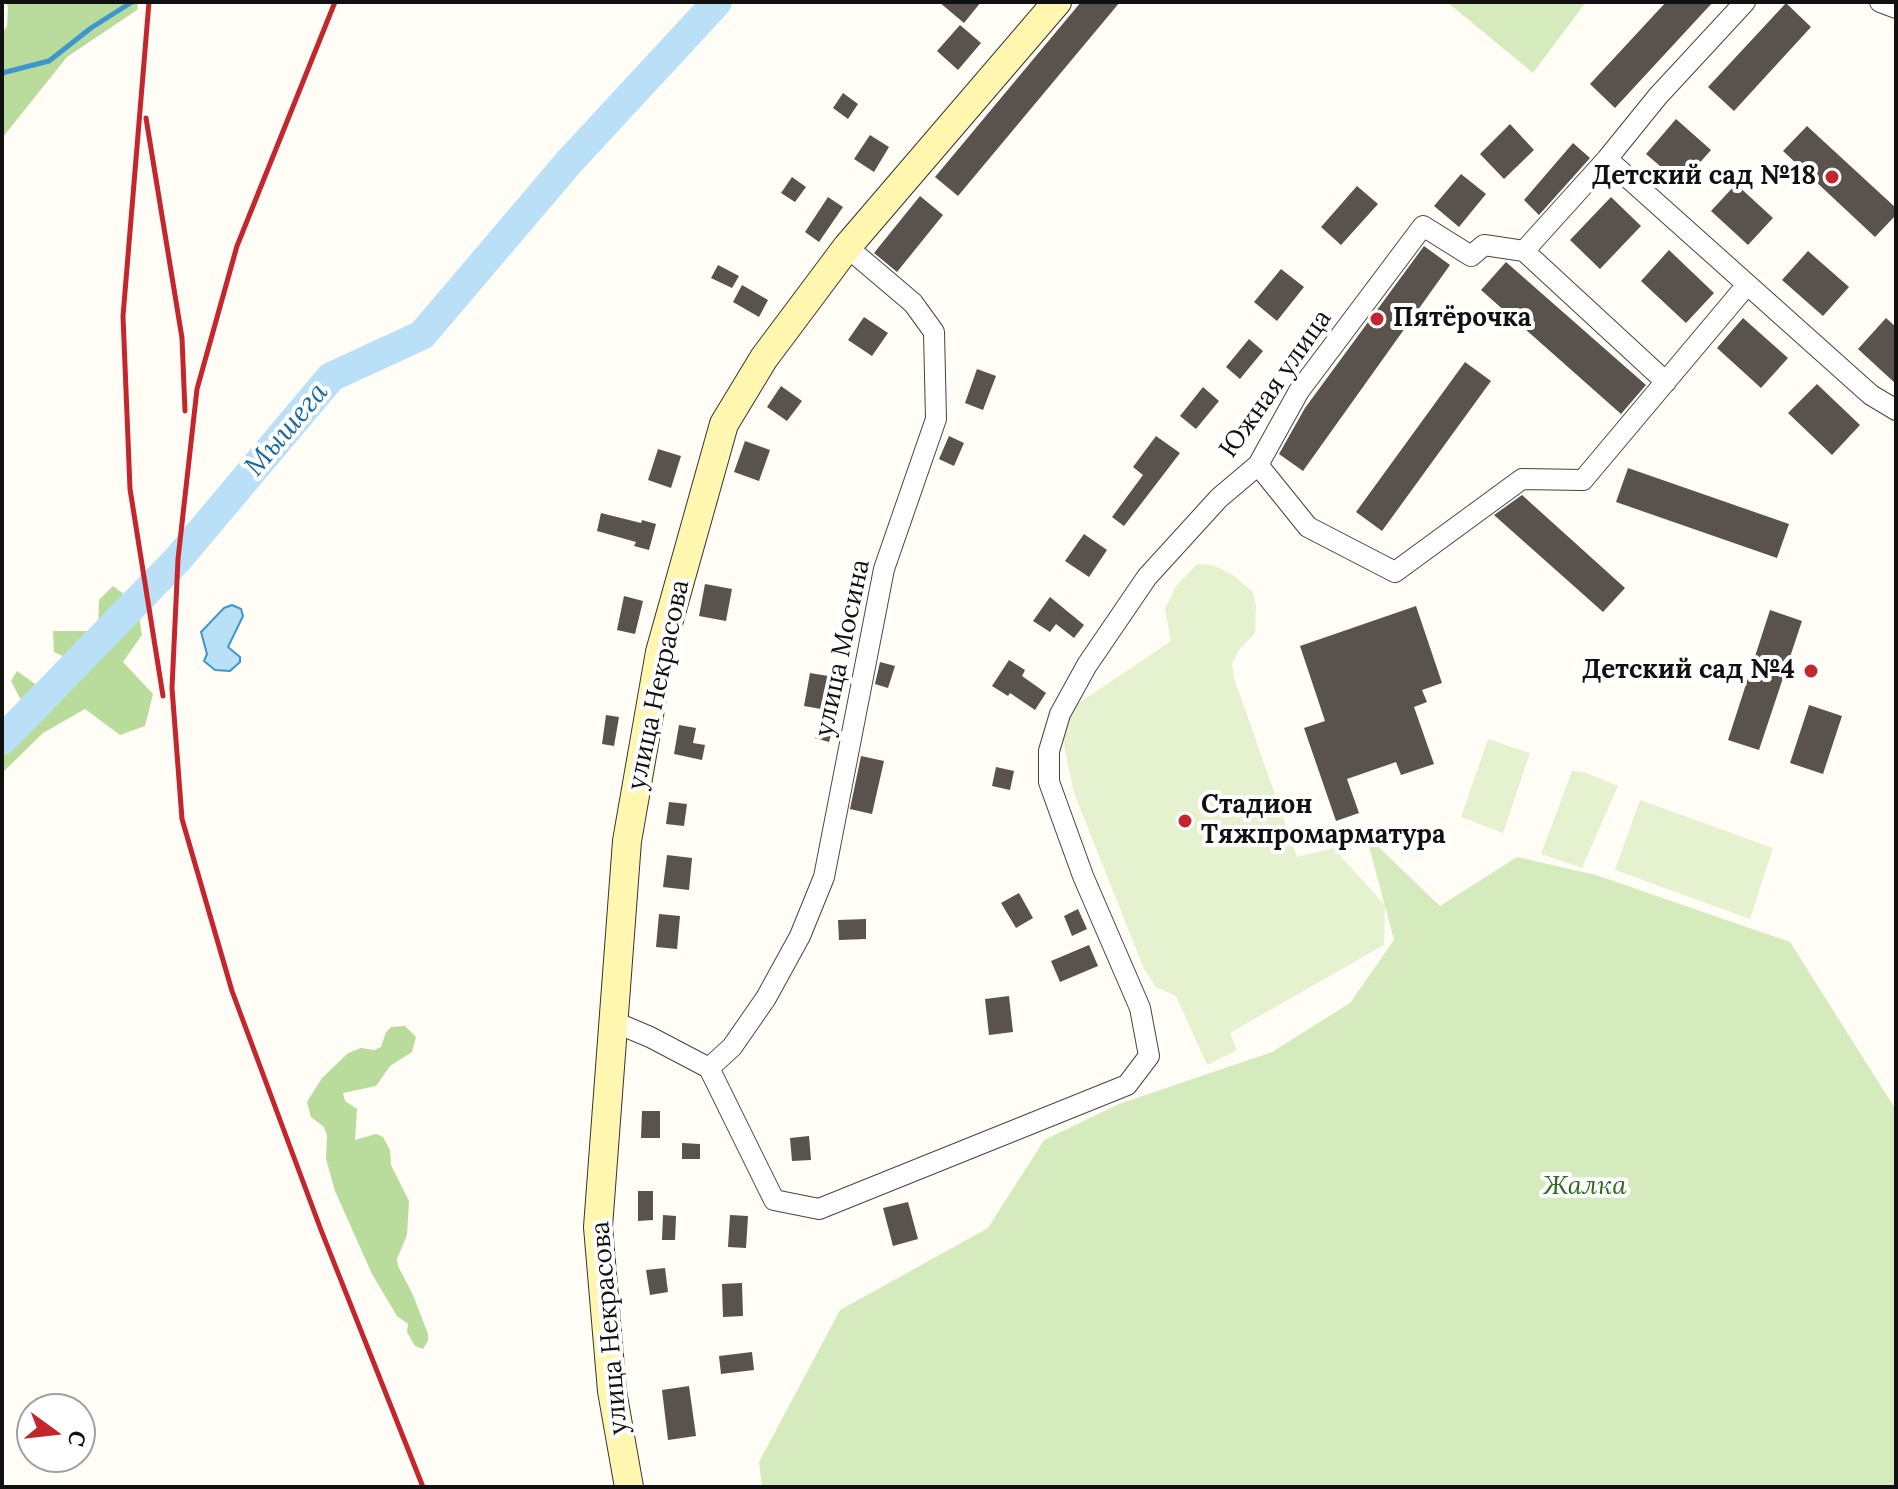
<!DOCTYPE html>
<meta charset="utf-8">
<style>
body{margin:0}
#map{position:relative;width:1898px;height:1489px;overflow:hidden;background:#fffdf5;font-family:Lora,serif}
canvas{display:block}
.frame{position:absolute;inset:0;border:4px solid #111;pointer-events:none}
.north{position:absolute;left:16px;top:1393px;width:80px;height:80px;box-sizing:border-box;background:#fff;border:2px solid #a0a0a0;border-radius:50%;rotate:105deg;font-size:22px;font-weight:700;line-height:32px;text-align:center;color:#111}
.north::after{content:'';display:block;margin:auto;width:28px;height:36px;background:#c4262e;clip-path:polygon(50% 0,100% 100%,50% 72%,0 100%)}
</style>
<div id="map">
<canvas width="1898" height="1489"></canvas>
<div class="frame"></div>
<div class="north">С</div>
</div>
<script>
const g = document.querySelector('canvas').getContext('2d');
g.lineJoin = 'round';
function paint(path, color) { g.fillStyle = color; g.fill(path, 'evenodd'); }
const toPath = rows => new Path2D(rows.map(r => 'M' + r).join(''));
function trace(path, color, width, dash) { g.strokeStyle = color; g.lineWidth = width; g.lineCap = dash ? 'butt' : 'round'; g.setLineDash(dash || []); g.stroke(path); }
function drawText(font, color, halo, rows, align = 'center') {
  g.font = font + ' Lora,serif'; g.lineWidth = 8; g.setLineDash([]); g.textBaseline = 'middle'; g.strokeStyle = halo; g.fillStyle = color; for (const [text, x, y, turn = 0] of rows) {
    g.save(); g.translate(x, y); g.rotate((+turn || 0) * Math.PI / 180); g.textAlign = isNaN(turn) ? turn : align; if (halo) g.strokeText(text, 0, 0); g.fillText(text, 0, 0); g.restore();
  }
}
paint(toPath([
 [1447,2,1586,2,1533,73],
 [1366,835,1440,906,1517,857,1596,875,1790,942,1896,1110,1896,1487,762,1487,759,1462,840,1310,988,1228,1044,1140,1119,1104,1272,1052,1350,1003,1394,940]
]), '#d5ebbd');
paint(toPath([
 [6,2,138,2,137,10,67,57,2,138,2,32,7,27,8,7],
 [113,586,137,604,142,635,123,662,153,694,145,726,120,735,85,709,43,733,2,773,2,735,25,708,11,681,17,671,48,693,77,685,83,665,54,652,53,631,98,631,99,600],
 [405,1026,416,1037,412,1052,390,1066,376,1086,343,1093,345,1101,357,1109,355,1140,376,1134,383,1137,390,1150,391,1165,409,1201,407,1235,397,1259,398,1266,413,1295,428,1334,428,1341,423,1349,415,1346,407,1332,408,1324,397,1316,372,1274,335,1191,326,1159,327,1135,324,1127,311,1117,307,1102,322,1078,348,1053,361,1048,374,1050,381,1047,386,1032,391,1027]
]), '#b9dc9c');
paint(toPath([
 [1197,564,1213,565,1233,575,1253,592,1256,606,1255,633,1238,651,1232,664,1234,678,1297,857,1333,848,1385,905,1384,945,1230,1033,1237,1050,1207,1065,1176,996,1156,987,1144,969,1074,793,1061,731,1070,709,1171,641,1165,609,1176,586],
 [1488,739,1530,753,1503,833,1461,817],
 [1572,771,1584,772,1618,786,1582,868,1541,854],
 [1640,800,1773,848,1750,919,1615,870]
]), '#e6f2cf');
const water = toPath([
 [232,605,241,609,243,616,228,647,240,657,240,662,230,671,215,670,204,661,207,654,201,632,224,608,232,605]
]);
paint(water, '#b9e0f7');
trace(water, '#3f96cf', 2);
trace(toPath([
 [2,73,49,61,91,28,132,2]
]), '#3f96cf', 5);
trace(toPath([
 [2,740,178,559,331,377,422,335,569,162,717,2]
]), '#b9e0f7', 30);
paint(toPath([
 [939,2,981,2,964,23],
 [1081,2,1120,2,958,196,935,177],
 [1666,2,1713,2,1615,108,1590,84],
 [1786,3,1811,27,1734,111,1708,87],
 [960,25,981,43,958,70,937,51],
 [843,93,858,104,848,119,833,108],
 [1676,119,1711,150,1681,184,1646,154],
 [1510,124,1534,150,1504,179,1480,154],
 [1807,126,1896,208,1896,215,1875,237,1783,151],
 [870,135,889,147,874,172,854,159],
 [1573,143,1590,158,1539,215,1524,200],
 [1461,174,1486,194,1459,227,1434,206],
 [792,177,806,187,795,202,781,193],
 [1736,184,1773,218,1748,245,1711,211],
 [1357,186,1378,204,1341,245,1321,227],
 [920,196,943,215,897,272,874,253],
 [828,197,843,207,819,242,805,232],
 [1611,197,1641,226,1600,269,1570,240],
 [1424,246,1450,265,1303,471,1279,454,1305,408],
 [1669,250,1714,293,1686,323,1641,281],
 [1808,251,1849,287,1823,316,1782,280],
 [1506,262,1646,385,1621,414,1481,290],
 [718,265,739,276,732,288,711,278],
 [1281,269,1304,287,1277,321,1254,302],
 [742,285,768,300,759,317,733,302],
 [864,317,888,333,872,356,848,340],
 [1743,318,1788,358,1761,388,1717,348],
 [1886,318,1896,327,1896,384,1858,349],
 [1249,339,1263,351,1240,379,1226,367],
 [1465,362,1491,381,1382,531,1356,512],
 [977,369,996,376,983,410,965,403],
 [1817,384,1860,425,1832,455,1788,413],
 [781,386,802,401,787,421,767,407],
 [1203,387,1219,401,1196,429,1180,416],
 [949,436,964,443,954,466,939,459],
 [1156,436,1180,453,1124,526,1112,517,1143,475,1133,467],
 [745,441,770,450,759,481,734,472],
 [658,449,681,456,671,488,648,480],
 [1628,468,1789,524,1777,558,1616,502],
 [1522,495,1625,588,1603,612,1494,515],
 [601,513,641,523,642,520,656,524,649,550,634,546,636,542,597,531],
 [1084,534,1107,550,1089,577,1065,561],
 [705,584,732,589,726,621,699,616],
 [624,596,643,601,635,634,617,630],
 [1050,597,1084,625,1074,638,1056,624,1050,632,1033,621],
 [1416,606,1442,683,1422,690,1427,702,1414,707,1434,764,1401,775,1396,762,1347,779,1359,813,1336,821,1304,728,1325,721,1300,646],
 [1770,610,1802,621,1759,750,1728,740],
 [1009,660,1025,670,1022,676,1046,693,1035,710,1010,693,1008,696,992,686],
 [880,662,895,666,888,688,875,684],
 [810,673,828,676,821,709,804,706],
 [1809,705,1842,716,1823,774,1790,763],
 [606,715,619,717,614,746,602,744],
 [819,723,833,727,829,742,815,738],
 [679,725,696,728,693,743,705,745,702,760,674,754],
 [861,756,884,761,872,814,850,809],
 [996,767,1014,771,1010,790,992,786],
 [669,802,687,804,684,826,666,824],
 [667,855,692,858,689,890,663,887],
 [1019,893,1033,918,1016,928,1001,903],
 [1078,909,1087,929,1072,936,1064,916],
 [659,914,680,916,677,949,656,947],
 [866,919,866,939,839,940,838,920],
 [1089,945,1098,966,1060,982,1051,961],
 [1009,996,1013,1032,989,1035,985,999],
 [642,1111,660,1111,660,1138,641,1138],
 [809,1136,811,1160,792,1161,790,1138],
 [682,1143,700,1144,700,1159,682,1159],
 [638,1191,653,1191,653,1220,638,1221],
 [908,1202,918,1239,893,1246,883,1208],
 [663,1215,676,1216,675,1240,662,1240],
 [730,1215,748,1216,746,1248,728,1247],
 [665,1268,668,1292,650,1295,646,1270],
 [742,1283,743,1316,723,1317,722,1284],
 [752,1352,754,1370,721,1374,719,1356],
 [689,1386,696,1436,668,1440,662,1390]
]), '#5a524d');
const minor = toPath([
 [1880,2,1896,8],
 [1607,159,1871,395,1896,410],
 [847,247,913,303,934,332,936,419,884,569,824,877,800,936,766,998,732,1047,709,1068,774,1200,819,1209,1127,1085,1149,1056,1140,1008,1083,876,1049,782,1049,751,1060,714,1087,665,1147,577,1219,498,1258,465,1299,391,1423,226,1471,256,1484,245,1524,251,1607,159,1658,96,1745,2],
 [1524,251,1666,382],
 [1258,465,1308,527,1395,572,1522,479,1583,480,1746,286],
 [612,1021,650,1037,709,1068]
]);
const secondary = toPath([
 [629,1487,612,1391,598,1227,627,841,660,652,724,424,764,358,847,247,1057,2]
]);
trace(minor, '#444', 22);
trace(secondary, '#333', 30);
trace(minor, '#fff', 20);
trace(secondary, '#fff6b0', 28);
trace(toPath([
 [149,2,123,316,130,489,163,696],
 [335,2,237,246,197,389,178,559,172,688,182,819,232,991,321,1230,423,1487],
 [146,118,182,338,185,411]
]), '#c4262e', 5);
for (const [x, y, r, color] of [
 [1832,177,8,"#c4262e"],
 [1377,319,8,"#c4262e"],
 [1811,671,8,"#c4262e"],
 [1185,821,8,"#c4262e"]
]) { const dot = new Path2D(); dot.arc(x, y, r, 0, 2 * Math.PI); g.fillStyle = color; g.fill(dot); trace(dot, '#fff', 3); }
drawText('bold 26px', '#111', '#fff', [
 ["Детский сад №18",1816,177],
 ["Пятёрочка",1393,319,"left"],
 ["Детский сад №4",1795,671],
 ["Стадион",1201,806,"left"],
 ["Тяжпромарматура",1201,836,"left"]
], 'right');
drawText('26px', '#111', '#fff', [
 ["Южная улица",1276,384,-55],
 ["улица Мосина",843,648,-78],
 ["улица Некрасова",659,685,-78],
 ["улица Некрасова",610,1328,-95]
]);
drawText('italic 26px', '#2f6b1f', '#fff', [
 ["Жалка",1585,1187]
]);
drawText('italic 28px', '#1768a6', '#fff', [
 ["Мышега",287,430,-50]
]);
</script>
